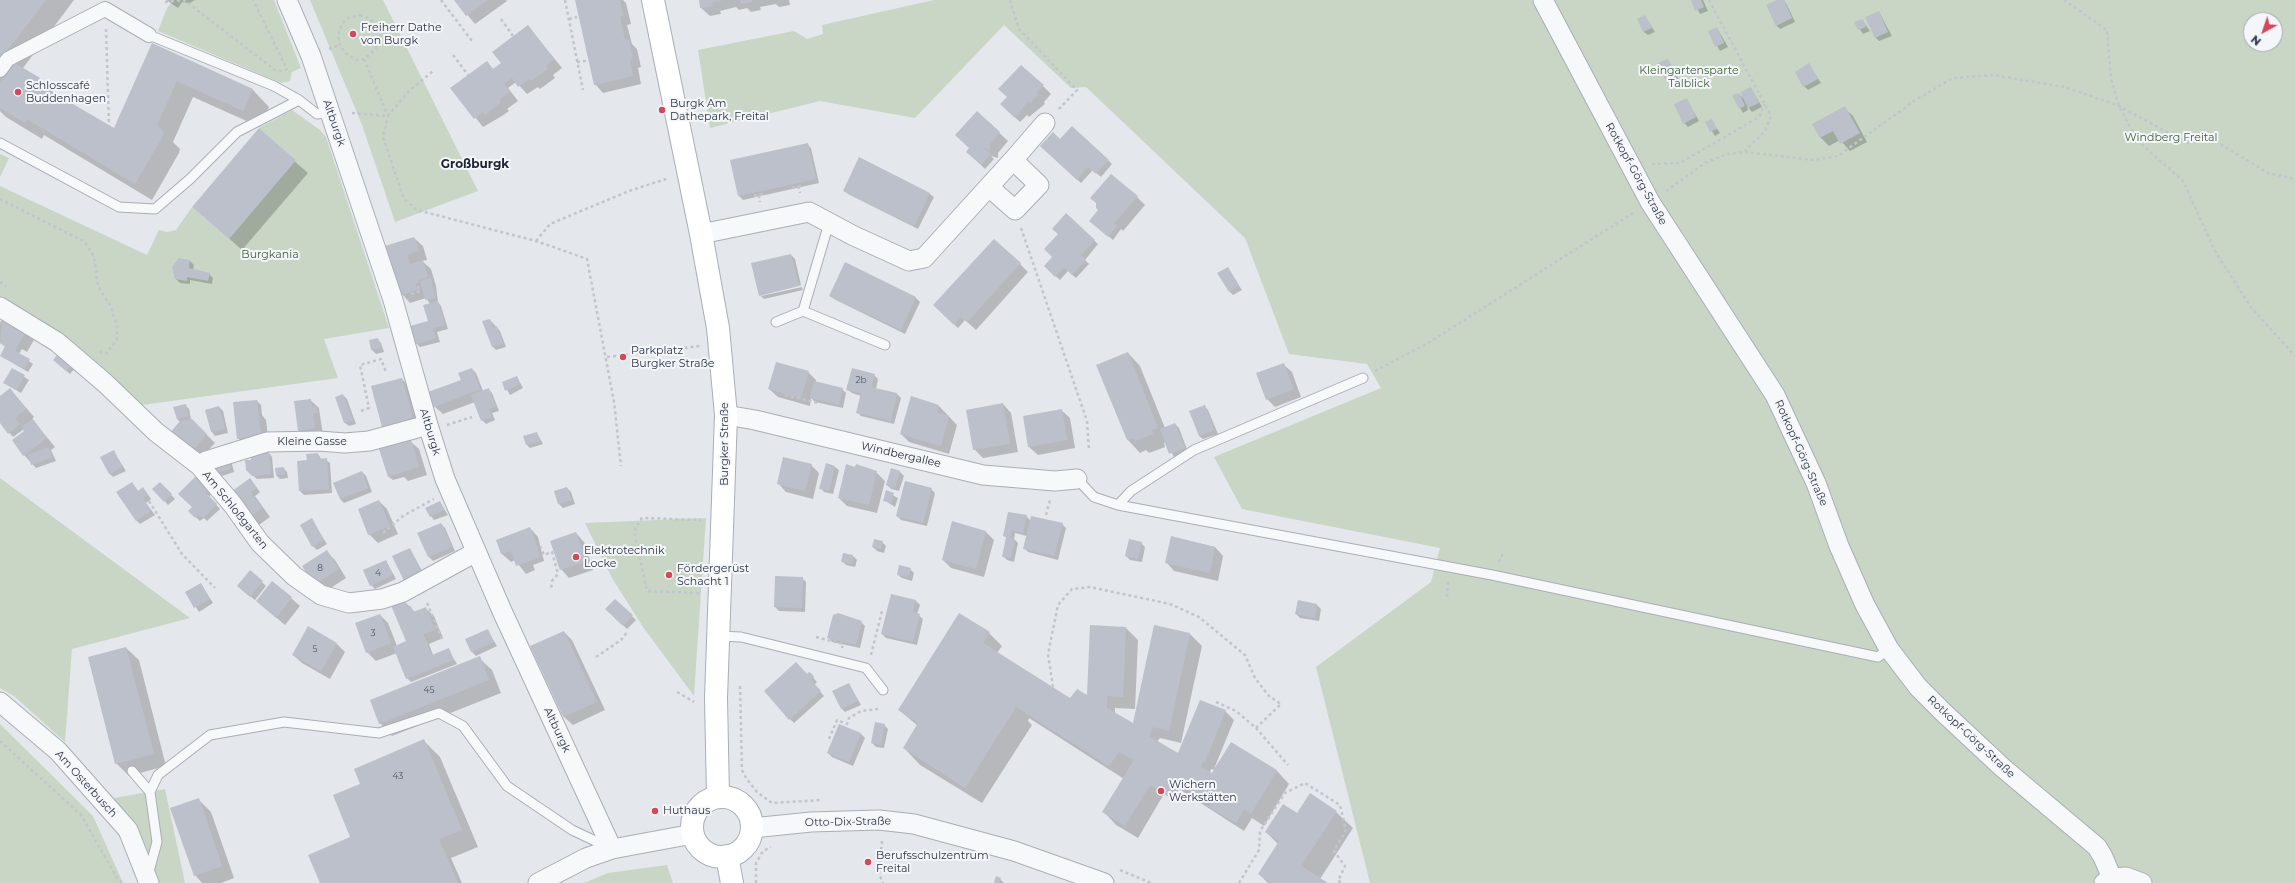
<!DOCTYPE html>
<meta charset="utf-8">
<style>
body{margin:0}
#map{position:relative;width:2295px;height:883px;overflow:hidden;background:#e4e7ec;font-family:Montserrat,sans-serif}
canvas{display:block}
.north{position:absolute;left:2243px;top:12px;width:40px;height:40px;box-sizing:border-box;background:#f4f6f9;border:1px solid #a4a8b1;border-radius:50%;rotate:220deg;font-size:11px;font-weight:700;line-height:16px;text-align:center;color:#2b3445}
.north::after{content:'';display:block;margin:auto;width:14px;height:18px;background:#d1495b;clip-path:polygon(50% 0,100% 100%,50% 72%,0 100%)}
</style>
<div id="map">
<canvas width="2295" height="883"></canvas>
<div class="north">N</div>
</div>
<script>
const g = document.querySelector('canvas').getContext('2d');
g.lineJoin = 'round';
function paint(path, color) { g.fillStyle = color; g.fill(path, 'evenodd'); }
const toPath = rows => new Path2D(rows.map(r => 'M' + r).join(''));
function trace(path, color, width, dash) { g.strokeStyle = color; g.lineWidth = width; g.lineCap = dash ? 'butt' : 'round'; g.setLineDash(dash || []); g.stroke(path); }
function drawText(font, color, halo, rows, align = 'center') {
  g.font = font + ' Montserrat,sans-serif'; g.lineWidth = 4; g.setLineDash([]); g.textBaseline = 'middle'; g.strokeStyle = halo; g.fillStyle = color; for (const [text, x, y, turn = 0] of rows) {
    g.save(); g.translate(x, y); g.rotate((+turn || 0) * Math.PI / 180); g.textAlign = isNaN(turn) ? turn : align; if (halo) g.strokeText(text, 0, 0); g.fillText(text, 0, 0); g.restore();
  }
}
paint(toPath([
 [174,0,274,0,301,68,292,72,290,81,281,83,158,31,167,8],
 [310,0,383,0,478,191,395,222,362,125],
 [934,0,2295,0,2295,883,1370,883,1316,667,1431,582,1440,548,1242,509,1214,457,1381,388,1367,364,1289,354,1245,238,1086,87,1071,88,1004,25,915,118,820,101,710,128,698,50,794,31,807,39,823,34,822,25],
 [2251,20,2275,20,2275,44,2251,44],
 [292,110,320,130,326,137,389,328,324,339,338,378,135,406,97,363,72,341,35,316,0,302,0,186,147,255,159,230,167,232,176,230,192,207,229,239,296,160,259,128],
 [0,154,9,158,0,177],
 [0,478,190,618,72,649,65,742,14,696,0,688],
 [706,518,694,696,643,627,612,578,585,523],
 [0,724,93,816,123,883,0,883],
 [165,789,185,883,154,883,132,826,114,798],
 [667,865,673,883,584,883,608,873]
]), '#c9d6c5');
paint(toPath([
 [0,0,74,0,23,68,39,78,56,95,114,130,153,45,253,90,269,107,260,127,193,97,173,142,180,149,179,153,152,200,44,135,42,139,6,117,0,111],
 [166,0,195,0,190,3,182,2,178,8],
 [455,0,506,0,507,1,475,24],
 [576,0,623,0,626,3,631,24,627,25,632,44,637,49,641,67,638,68,641,84,603,93,595,84],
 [700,0,789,0,790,5,779,7,776,4,760,7,761,10,751,12,747,8,739,10,736,7,720,11,721,14,710,16,701,8],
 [1692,0,1703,0,1708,11,1700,14],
 [1780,0,1786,3,1795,22,1780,29,1776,25],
 [1879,12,1892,36,1879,41,1876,38],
 [1645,16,1655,32,1648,35,1644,32],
 [1862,20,1870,31,1863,34,1856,23],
 [528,26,562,68,553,75,555,78,540,89,538,87,527,94,516,82,508,88,518,101,507,109,509,111,502,116,483,127,452,88,486,62,494,70,502,63],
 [1717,28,1728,47,1720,51,1709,32],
 [1668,60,1679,80,1671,84,1667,80],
 [1809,65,1821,83,1808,90,1804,86],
 [1043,86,1051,94,1044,102,1045,104,1029,117,1027,115,1020,122,1001,104],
 [1751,88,1762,107,1752,112,1747,106,1748,110,1743,113,1733,96,1739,94,1745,100],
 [1687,100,1699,121,1688,127,1684,123],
 [1844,108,1853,116,1867,142,1850,151,1840,140,1829,146,1821,138,1813,125],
 [977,112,1008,141,998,153,998,158,991,156,994,159,985,169,968,152,971,149],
 [1711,120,1720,133,1715,136,1706,122],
 [1072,127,1112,164,1101,177,1093,170,1081,183,1045,150,1060,140],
 [259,130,308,173,242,250,194,207],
 [807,144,811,148,819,183,743,200,739,196],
 [844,190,930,194,934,197,918,229,848,194],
 [1137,197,1145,205,1123,231,1121,229,1113,240,1094,224,1099,210,1097,204],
 [1066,215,1098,244,1085,260,1089,264,1076,278,1068,271,1060,280,1045,266,1053,257],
 [414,238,423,246,427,260,422,261,431,269,436,286,438,302,441,306,448,329,437,332,440,342,420,347,416,343,429,322,430,304,426,298,410,303,402,294,387,247],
 [791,255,795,259,801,285,761,294,761,296,802,287,803,290,764,299,760,295],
 [180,259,190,261,194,265,193,270,209,274,213,278,212,284,190,280,190,284,180,283,176,279],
 [846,264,916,298,920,302,905,334,834,299,830,296],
 [1020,264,1028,272,976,330,965,320,958,328,934,305],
 [1227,268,1242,290,1233,295,1229,291],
 [2,319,25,331,34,340,27,352,22,349,19,354,33,364,28,372,1,356,6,347,0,343,0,323],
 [490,320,500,331,506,347,496,350,492,346],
 [377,339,381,343,384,352,376,354,372,350,370,341],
 [1128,353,1140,366,1165,428,1175,424,1179,428,1188,452,1174,457,1166,442,1164,443,1165,447,1149,453,1146,450,1140,453,1128,440,1098,365],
 [54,360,77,366,70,374],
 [1283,364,1292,372,1301,397,1275,407,1267,399],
 [12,369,29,380,21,393,4,383],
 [472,369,476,373,483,391,488,389,492,393,499,411,492,413,495,420,486,424,482,420,475,402,443,414,434,406],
 [808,372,816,380,816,383,842,389,846,393,843,408,815,402,811,398,810,406,778,397,769,389],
 [874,375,878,379,876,389,897,394,901,398,894,424,861,416,857,412,861,396,852,393,848,390],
 [517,377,523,388,510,395,503,383],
 [402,379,410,387,422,431,393,439],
 [10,389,34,417,32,419,55,447,51,450,56,461,36,468,24,455,26,431,24,429,13,437,0,422,0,397],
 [343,395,347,399,356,424,349,426,345,423],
 [310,400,319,408,323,436,307,439,299,431],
 [257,401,261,405,262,415,266,420,269,444,246,446,238,438],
 [1003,404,1011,413,1018,452,983,458,974,449],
 [185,405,189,409,191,419,215,443,199,460,181,423,177,419,175,408],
 [939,406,957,425,949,454,909,442,901,434],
 [1204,406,1208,410,1218,434,1203,439,1199,436],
 [219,407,223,411,228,433,215,436,212,432,206,410],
 [1061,410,1070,418,1075,448,1038,455,1029,447],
 [537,433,543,444,530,448,526,444],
 [410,441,419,449,427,475,408,481,404,477,393,480,389,477],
 [114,452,126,471,113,477,109,473],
 [269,453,272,457,274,478,257,479,251,474,252,461],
 [318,454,322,460,326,460,330,463,332,493,304,495,300,491,308,461],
 [228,460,232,464,234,472,222,476,218,472,215,463],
 [826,464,835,467,839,470,833,494,824,492,821,488],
 [811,465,819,473,813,499,786,492,778,483],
 [283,468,287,472,288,478,280,479,276,475],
 [892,469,900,472,904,476,899,491,891,489,887,485],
 [362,472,366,476,372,492,344,503,340,499],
 [876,472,885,481,877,513,847,506,839,498],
 [196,478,211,494,209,497,220,509,207,521,204,518,200,521,189,511,193,507],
 [250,479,260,492,255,496,270,517,259,525,250,517],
 [132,483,138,491,146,492,151,499,146,503,155,515,140,524,136,520],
 [160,483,175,499,168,505,154,489],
 [567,488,571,492,575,504,563,508,559,504,555,492],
 [931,489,935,493,927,526,901,520,897,516],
 [886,492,898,498,895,507,884,500],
 [379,501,387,509,398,534,378,543,369,534],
 [440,502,448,515,434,520,431,516],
 [1026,516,1031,521,1062,524,1066,528,1058,560,1028,552,1024,548,1027,536,1015,533,1014,539,1018,543,1014,562,1007,560,1003,556,1007,538,1004,536],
 [311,519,327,544,317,550,313,546],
 [953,523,986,532,994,540,984,577,951,568,943,560],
 [441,524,445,528,455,551,433,561,429,557,419,533],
 [530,528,538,537,544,561,533,565,535,570,526,574,515,560,511,562,502,554,497,541],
 [576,533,584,542,593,570,569,578,561,569],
 [1172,537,1215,547,1223,556,1218,581,1174,571,1166,562],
 [882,542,886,546,884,553,877,551,873,547],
 [1141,543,1145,547,1142,562,1130,560,1126,556],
 [410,549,426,578,409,586],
 [326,551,335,560,346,578,323,593,315,584],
 [853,556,857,560,855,567,846,565,842,561],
 [386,561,396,579,375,589,371,585],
 [910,569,914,573,912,581,902,578,898,575],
 [250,571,266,586,255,600,242,590],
 [802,578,806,582,805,612,779,611,775,607],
 [273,582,300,606,285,625,257,601],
 [201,584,213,603,199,612,186,592],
 [403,600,415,612,425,608,434,616,443,638,429,644,433,655,448,649,457,664,411,682,407,678,397,653,376,661,367,652,380,615,388,623,397,646,408,642],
 [615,600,636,620,627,629,607,609],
 [916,601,920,605,917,614,923,619,917,645,886,638,882,634],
 [1298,601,1317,605,1321,609,1319,621,1300,618,1296,614],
 [960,614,989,633,1002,646,997,653,1070,699,1088,697,1126,628,1138,640,1135,709,1115,708,1115,714,1133,724,1190,634,1202,646,1181,743,1160,738,1157,742,1182,757,1225,711,1234,720,1214,769,1231,744,1277,771,1289,784,1264,826,1252,818,1244,831,1179,789,1173,799,1164,794,1138,838,1116,825,1104,812,1124,779,1029,718,1028,721,1032,725,982,803,920,765,904,748,918,726,899,710],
 [1147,735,1149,735,1140,752],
 [1211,769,1215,770,1212,775,1210,773],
 [861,622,865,626,860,648,832,642,829,638],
 [488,631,497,646,476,656,472,652],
 [564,632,572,640,605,710,573,725,564,717,532,647],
 [337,644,345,652,330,679,302,663,293,655],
 [126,648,139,660,166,766,129,776,116,763],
 [479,658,492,670,501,693,392,736,380,723],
 [809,673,817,682,814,685,824,696,794,723,790,719],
 [849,684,861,705,845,712,841,708],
 [839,725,861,734,865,738,853,766,832,757,828,753],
 [884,725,888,729,884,748,876,747,872,743],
 [424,741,440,757,478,847,451,858,462,883,321,883,352,838,362,784],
 [198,799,211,812,234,878,221,883,202,883,195,875],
 [1336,812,1353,828,1320,879,1326,883,1268,883,1259,874,1278,844,1266,832,1297,814],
 [1000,879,1004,883,995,883]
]), '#0003');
paint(toPath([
 [0,0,46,0,0,60],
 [454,0,488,0,466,16],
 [575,0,620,0,623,16,620,17,625,40,629,39,633,59,630,60,633,76,594,85],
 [699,0,721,0,721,1,712,2,713,6,700,8],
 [740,0,752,0,753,2,741,4],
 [1691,0,1701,0,1704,7,1695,11],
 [1777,0,1784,0,1792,18,1776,26,1766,5],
 [1879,11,1888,32,1875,38,1865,17],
 [1645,15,1652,28,1643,32,1637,19],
 [1863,19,1866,27,1858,30,1854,22],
 [528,25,554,59,546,66,548,69,531,81,529,79,518,87,512,78,504,84,510,92,499,100,501,102,485,115,483,112,474,119,450,88,487,61,493,69,501,63,492,52],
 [1717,27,1724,43,1715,47,1708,31],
 [152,43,253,89,243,111,177,81,157,125,164,132,163,136,135,184,27,119,25,123,0,108,0,83,13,62,40,78,37,83,114,128],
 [1668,59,1676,76,1666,81,1658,63],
 [1809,63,1818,79,1803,87,1795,72],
 [1021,65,1044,85,1036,93,1038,95,1030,103,1028,101,1015,118,1000,104,1007,97,998,89],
 [1751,87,1759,103,1748,108,1740,92],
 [1739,93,1745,106,1739,109,1732,95],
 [1687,98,1696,117,1683,124,1674,104],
 [1845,106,1860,133,1840,144,1833,131,1820,138,1812,124],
 [977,111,1000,132,990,144,990,150,984,148,991,154,981,165,966,152,969,148,955,135],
 [1712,119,1717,129,1710,132,1705,122],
 [1072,126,1109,160,1096,174,1088,167,1077,180,1040,146,1053,132,1060,139],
 [259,128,296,160,229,239,192,207],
 [808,143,816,179,738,196,730,160],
 [859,157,930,193,914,226,843,191],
 [1111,174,1138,196,1114,223,1117,226,1108,237,1089,221,1098,210,1096,208,1096,203,1090,198],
 [1066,213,1095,240,1081,255,1086,259,1072,275,1064,267,1055,277,1044,266,1052,257,1044,249,1058,234,1052,229],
 [414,237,419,251,407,255,410,264,423,260,428,277,415,282,417,290,401,295,385,246],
 [994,239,1021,263,967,322,961,317,954,325,933,305],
 [791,254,799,286,759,296,751,263],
 [179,258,190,260,189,268,210,273,208,281,187,277,187,281,175,279,172,267],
 [845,262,916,297,901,330,829,296],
 [1228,267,1239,285,1229,292,1217,273],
 [431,278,435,298,425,300,420,281],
 [438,301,445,325,433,328,436,338,416,344,410,326,428,321,423,305],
 [2,318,26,331,15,351,30,359,24,369,0,356,5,346,0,343],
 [490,319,493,328,497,326,503,343,492,347,482,321],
 [378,338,381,348,371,350,369,340],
 [61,350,74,361,66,371,53,360],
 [1128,352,1158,428,1152,430,1153,434,1135,441,1134,438,1127,440,1096,365],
 [776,362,809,371,801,398,768,389],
 [1284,363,1294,389,1266,400,1256,373],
 [12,368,25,375,17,390,3,383],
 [472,368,480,389,434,407,428,392,461,380,458,373],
 [852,368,875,374,871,387,897,393,891,421,856,413,861,393,846,390],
 [517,376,520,384,505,391,502,382],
 [402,378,414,423,383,431,371,386],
 [814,381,843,388,839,405,810,398],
 [10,388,26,409,15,418,20,424,8,434,0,423,0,396],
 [489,388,496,407,489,409,492,417,481,421,471,395],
 [343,394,353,420,344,423,335,397],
 [911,396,939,405,937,412,949,416,941,446,900,434],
 [311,399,312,407,316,406,317,413,313,413,315,428,298,431,294,401],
 [257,400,261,436,237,439,233,402],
 [1003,403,1010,444,973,450,966,410],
 [186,404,188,416,177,419,173,407],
 [1205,405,1214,430,1199,436,1189,411],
 [219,406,225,429,211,432,205,410],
 [1062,409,1067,440,1028,447,1023,416],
 [33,419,47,438,23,456,12,440,24,431,21,427],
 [192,419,207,434,190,453,170,433,179,422],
 [1175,423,1185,448,1169,454,1160,429],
 [537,432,540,441,526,445,523,436],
 [411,439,419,467,388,477,379,449],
 [49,447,53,457,31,465,28,455],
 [114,450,122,467,109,474,100,457],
 [269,452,271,474,252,476,246,470,245,460,251,460,251,454],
 [318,453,319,459,327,458,329,489,299,491,297,461,307,460,306,454],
 [783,457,812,464,805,491,777,484],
 [228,459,231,469,217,472,214,463],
 [826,463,835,466,829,491,819,489],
 [846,464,855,467,856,464,877,471,869,505,838,498],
 [284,467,285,475,276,475,275,468],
 [891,468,900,471,895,488,886,485],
 [362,471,368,488,340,499,333,483],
 [196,476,208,489,205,492,217,504,203,518,199,515,195,518,188,511,192,507,178,494],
 [250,478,257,488,251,492,262,508,250,518,231,492],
 [905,481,932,488,923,523,896,516],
 [132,482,138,491,143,487,148,495,143,498,151,511,136,521,116,492],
 [160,482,172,494,164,502,152,489],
 [567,487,572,500,558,504,554,491],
 [886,490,894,493,891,503,883,501],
 [379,500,390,526,368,535,358,509],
 [440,501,444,510,430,517,425,508],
 [1008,512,1027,515,1023,533,1012,530,1010,538,1015,539,1011,558,1002,557,1006,537,1003,536],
 [1031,516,1063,523,1054,556,1023,549],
 [312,518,324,540,312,547,300,525],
 [952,521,986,531,976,569,942,560],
 [441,523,452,547,428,557,417,533],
 [530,527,541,557,516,566,511,551,501,554,496,540],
 [576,532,586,561,560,570,550,541],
 [1171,536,1215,547,1210,573,1165,563],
 [874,539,883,541,881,549,872,547],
 [1129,539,1142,542,1138,559,1125,556],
 [410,548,423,574,405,583,392,556],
 [327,550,339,569,314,585,302,566],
 [843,553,853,555,852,564,841,562],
 [386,560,393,575,370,586,363,570],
 [899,565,911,568,908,577,897,575],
 [250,570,263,581,250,597,237,586],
 [775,576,803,577,802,608,774,607],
 [272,581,292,597,276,618,256,601],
 [201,583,210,599,194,608,185,592],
 [891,594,916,600,913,612,920,614,913,642,881,634],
 [404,598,407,607,411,606,413,612,426,607,435,630,423,634,432,655,449,648,454,660,406,679,393,647,406,641,390,603],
 [615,599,633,615,623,626,605,609],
 [1298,600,1317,604,1315,618,1295,614],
 [838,613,862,621,856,645,827,638,833,615],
 [959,613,990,632,983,643,1070,698,1077,689,1087,695,1090,625,1126,627,1123,697,1107,696,1107,708,1133,723,1154,625,1190,633,1169,731,1153,727,1149,736,1178,753,1200,700,1226,710,1205,762,1203,762,1201,767,1212,773,1231,742,1277,770,1251,814,1244,809,1236,823,1210,808,1211,804,1176,783,1169,796,1150,785,1125,826,1102,812,1134,760,1119,752,1109,766,1016,707,965,788,903,748,918,723,898,710],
 [380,614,391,643,366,653,355,623],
 [308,626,337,643,321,671,292,655],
 [488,629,494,642,471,652,465,639],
 [564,631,597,702,563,717,530,646],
 [126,647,154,754,115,764,88,657],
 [480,656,489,680,379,724,370,700],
 [796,662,807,674,809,672,812,674,814,677,811,680,821,691,789,720,764,691],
 [849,683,858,701,841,709,832,691],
 [875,722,885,724,881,745,871,743],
 [839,724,861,733,849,762,827,753],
 [424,739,462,830,439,839,458,883,320,883,308,855,350,837,333,795,360,784,354,769],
 [1310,793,1337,811,1301,866,1328,883,1271,883,1258,874,1279,841,1265,832,1283,804,1297,813],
 [199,798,222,866,194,876,170,808],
 [996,876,1001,878,999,883,994,883]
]), '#bbc0ca');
const service = toPath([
 [149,35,274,86,299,100,317,114,331,112],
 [0,143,119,207,155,209,190,179,237,132,299,100],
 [803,311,885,345],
 [776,322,803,311,829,223],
 [1077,479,1094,497,1118,505,1492,575,1878,657,1889,649],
 [1118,505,1131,491,1194,450,1363,378],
 [718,636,741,637,866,668,883,690],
 [132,771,150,792,158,775,210,735,284,722,379,733,439,713,463,726,507,786,572,830,610,848],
 [148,875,157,842,150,792]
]);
const pedestrian = toPath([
 [0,70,8,59,105,9,149,35]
]);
const minor = toPath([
 [287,0,311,56,393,300,428,425,445,479,502,611,612,849],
 [1543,0,1650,202,1775,395,1816,483,1839,546,1865,605,1889,649,1918,687,1944,713,2003,768,2097,847,2103,857,2112,878],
 [1013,160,1045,123],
 [701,234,809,212,854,236,909,261,924,258,1013,160,1039,185,1015,210,989,187],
 [0,307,57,342,105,383,156,432,200,466,233,505,260,543,294,576,321,595,349,603,382,599,403,592,476,552],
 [726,415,755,420,983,475,1055,481,1077,479],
 [200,466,206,461,267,442,319,441,345,443,369,441,428,425],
 [0,702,58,751,128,830,149,883],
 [752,828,811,822,879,820,914,824,1014,851,1104,883],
 [538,883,586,858,612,849,693,834],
 [2104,883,2112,878,2126,877,2142,883]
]);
const secondary = toPath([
 [653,0,701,234,718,328,726,415,716,698,718,797],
 '692 827a30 30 0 1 1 60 0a30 30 0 1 1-60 0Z',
 [727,856,732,883]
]);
trace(service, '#a9aeb7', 11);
trace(pedestrian, '#a9aeb7', 16);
trace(minor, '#a9aeb7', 21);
trace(secondary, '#a9aeb7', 24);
trace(toPath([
 [441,0,472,41],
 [565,0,583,90],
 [1010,0,1019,29,1077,90,1059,109],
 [1709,0,1771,116,1765,131,1745,151],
 [2064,0,2107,30,2111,79,2119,106,2137,140,2183,181,2216,253,2250,306,2295,356],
 [165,2,184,0,275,70,283,71,287,69,253,0],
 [360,15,369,18,375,23,380,36,375,50,364,59,357,60,345,53,340,45,338,35,342,24,348,18,360,15],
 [501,19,513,36],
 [569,19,577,17],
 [106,29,109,126],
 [329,49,340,45],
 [453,55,468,75],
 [364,59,388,116,383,137,404,199,417,210,536,241,587,259,614,402,621,466],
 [577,62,586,61],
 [352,113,388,116,409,91,433,71],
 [1652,164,1680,163,1759,117,1765,104],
 [798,186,800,193],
 [792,188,803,185],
 [1666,191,1705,163,1727,154,1745,152,1813,160,1838,156,1914,101,1953,78,1993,75,2065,87,2119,106,2187,143,2212,139,2268,173,2295,179],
 [759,195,760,202],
 [754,196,764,194],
 [0,199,85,242,94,257,98,286,110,305,117,326,117,339,107,353,100,352],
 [1021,228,1087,421,1089,451],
 [536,241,550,224,629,191,669,178],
 [0,282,6,287],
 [411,294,420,291,416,281],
 [607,357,700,346],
 [1375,371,1428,343,1633,213],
 [785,395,818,403],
 [361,411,369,408,360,365,381,359,386,372],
 [447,425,472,417],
 [149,501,182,554,215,588],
 [1046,515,1050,500],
 [383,533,403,516,434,499],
 [540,546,544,555,552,552,558,574,552,581,551,590],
 [1499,562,1504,551],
 [699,593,647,591,634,531,642,518,701,520],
 [1447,597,1448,581],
 [427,603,442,639],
 [816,637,843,644,842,648],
 [871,655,882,611],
 [596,657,621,640,627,632],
 [740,686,742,770,746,778,757,792,772,803,821,800],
 [1053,687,1048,654,1058,605,1072,589,1090,587,1170,604,1199,617,1245,655,1255,678,1269,696,1281,704,1256,728],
 [677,692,694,702],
 [1216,702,1236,711,1256,728,1288,765],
 [829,739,837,720,847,724,849,718,861,711,878,709],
 [0,741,81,815,117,878,122,883],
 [882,841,879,874,883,883],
 [1120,870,1151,883],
 [756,883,756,863,763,851,771,847],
 [1239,883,1259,850,1260,831,1285,793,1305,783,1340,805,1346,830,1334,851,1345,866,1338,881,1344,883]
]), '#c2c5cb', 2.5, [3, 3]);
trace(service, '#f7f8fa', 9);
trace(pedestrian, '#f7f8fa', 14);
trace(minor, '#f7f8fa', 19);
trace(secondary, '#fff', 22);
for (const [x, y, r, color] of [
 [353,34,4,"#d1495b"],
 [18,92,4,"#d1495b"],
 [662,110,4,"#d1495b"],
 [623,357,4,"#d1495b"],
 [576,557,4,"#d1495b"],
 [669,575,4,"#d1495b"],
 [1161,791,4,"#d1495b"],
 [655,811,4,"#d1495b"],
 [868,862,4,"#d1495b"]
]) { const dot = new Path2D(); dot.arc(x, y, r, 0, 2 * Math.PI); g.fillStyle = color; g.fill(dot); trace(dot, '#f4f6f9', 1.5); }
drawText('9px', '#4f5766', null, [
 ["2b",861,380],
 ["8",320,568],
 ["4",378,573],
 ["3",373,633],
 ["5",315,649],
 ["45",429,690],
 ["43",398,776]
]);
drawText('11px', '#2b3445', '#f4f6f9', [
 ["Freiherr Dathe",361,28],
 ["von Burgk",361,41],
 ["Schlosscafé",26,86],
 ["Buddenhagen",26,99],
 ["Burgk Am",670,104],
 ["Dathepark, Freital",670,117],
 ["Parkplatz",631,351],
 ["Burgker Straße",631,364],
 ["Elektrotechnik",584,551],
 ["Locke",584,564],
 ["Fördergerüst",677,569],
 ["Schacht 1",677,582],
 ["Wichern",1169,785],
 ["Werkstätten",1169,798],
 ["Huthaus",663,811],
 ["Berufsschulzentrum",876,856],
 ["Freital",876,869]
], 'left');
drawText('11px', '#3f6138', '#f4f6f9', [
 ["Kleingartensparte",1689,71],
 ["Talblick",1689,84],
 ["Windberg Freital",2171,138],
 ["Burgkania",270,255]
]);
drawText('11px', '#2b3445', '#f4f6f9', [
 ["Altburgk",334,123,71],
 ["Rotkopf-Görg-Straße",1636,174,61],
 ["Altburgk",430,432,73],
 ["Kleine Gasse",312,442],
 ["Burgker Straße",725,444,-90],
 ["Rotkopf-Görg-Straße",1801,453,66],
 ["Windbergallee",901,455,13],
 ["Am Schloßgarten",235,510,51],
 ["Altburgk",557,730,65],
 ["Rotkopf-Görg-Straße",1971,737,43],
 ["Am Osterbusch",86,784,48],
 ["Otto-Dix-Straße",848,822,-1]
]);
drawText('bold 12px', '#1d2536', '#f4f6f9', [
 ["Großburgk",475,164]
]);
</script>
